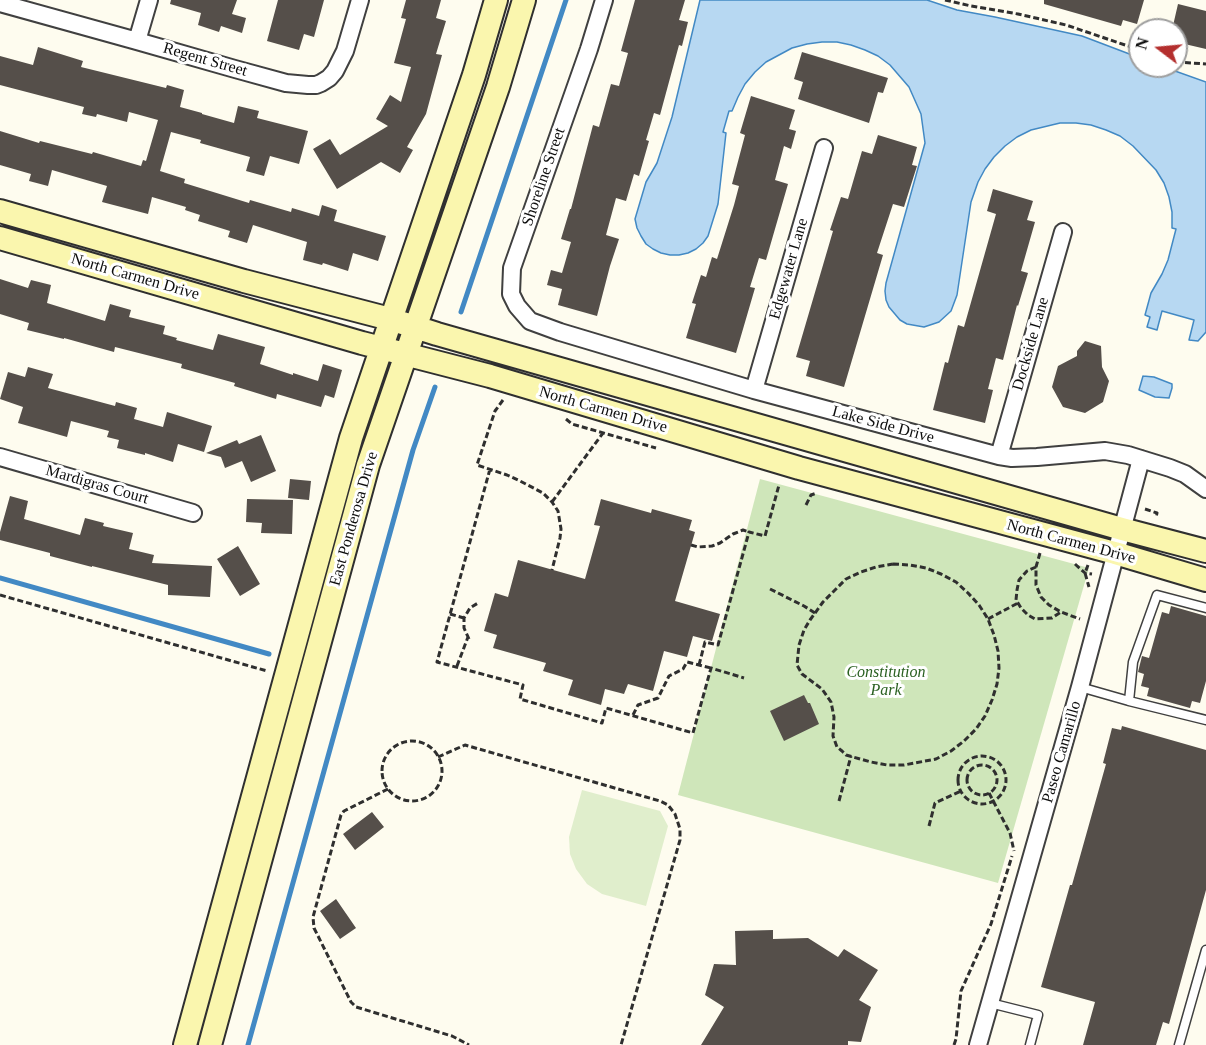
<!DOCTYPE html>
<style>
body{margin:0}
#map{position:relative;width:1206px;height:1045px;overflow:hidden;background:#fefcef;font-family:Georgia,serif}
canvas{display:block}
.north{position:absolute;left:1128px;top:18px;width:60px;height:60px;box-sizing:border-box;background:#fff;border:2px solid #9e9e9e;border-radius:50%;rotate:286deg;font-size:16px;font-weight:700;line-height:24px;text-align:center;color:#0d0d0d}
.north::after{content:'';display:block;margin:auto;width:21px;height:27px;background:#b42f2e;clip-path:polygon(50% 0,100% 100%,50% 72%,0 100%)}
</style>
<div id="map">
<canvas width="1206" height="1045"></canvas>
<div class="north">N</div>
</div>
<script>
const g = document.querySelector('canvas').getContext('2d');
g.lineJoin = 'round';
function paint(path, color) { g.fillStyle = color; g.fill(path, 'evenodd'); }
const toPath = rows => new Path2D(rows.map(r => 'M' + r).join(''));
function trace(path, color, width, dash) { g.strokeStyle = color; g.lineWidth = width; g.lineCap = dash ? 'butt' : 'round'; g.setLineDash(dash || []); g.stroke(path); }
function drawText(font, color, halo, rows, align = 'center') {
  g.font = font + ' Georgia,serif'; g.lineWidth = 6; g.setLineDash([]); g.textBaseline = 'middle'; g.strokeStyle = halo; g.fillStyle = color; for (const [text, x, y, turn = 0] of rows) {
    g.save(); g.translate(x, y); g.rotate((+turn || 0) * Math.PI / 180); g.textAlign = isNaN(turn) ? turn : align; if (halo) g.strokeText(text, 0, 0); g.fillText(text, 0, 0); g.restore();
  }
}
paint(toPath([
 [760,479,1089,568,998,883,678,795]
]), '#cfe6ba');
paint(toPath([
 [582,790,660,811,668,826,646,906,602,894,587,884,576,869,570,854,569,837]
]), '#e0eecc');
const water = toPath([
 [700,0,927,0,957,10,995,17,1082,36,1140,58,1140,66,1161,66,1206,82,1206,332,1198,341,1189,340,1194,320,1162,311,1157,330,1147,327,1150,317,1145,315,1151,293,1162,274,1168,260,1176,229,1172,228,1172,212,1169,197,1164,183,1156,170,1133,146,1120,136,1106,130,1091,125,1076,123,1060,123,1031,130,1017,137,1005,146,994,157,985,169,978,182,971,202,957,295,951,311,939,322,924,327,907,324,900,320,889,307,886,300,885,291,886,283,925,143,921,114,909,87,890,65,878,56,865,50,851,45,837,42,822,42,807,44,792,48,766,62,755,72,745,84,738,97,732,111,729,111,723,132,726,133,718,204,708,236,703,243,696,249,688,253,679,255,670,255,661,253,653,249,646,244,641,236,637,228,635,219,646,182,657,163,672,117,700,0],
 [1143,376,1154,377,1172,384,1172,388,1169,398,1155,397,1139,390,1143,376]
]);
paint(water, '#b7d8f2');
trace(water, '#4289c4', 1.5);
trace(toPath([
 [461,312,566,0],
 [0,578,269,654],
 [248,1045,413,450,435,387]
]), '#4289c4', 5);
paint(toPath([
 [171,0,237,0,232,14,246,18,242,33,221,26,219,32,198,25,201,13,170,4],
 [278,0,324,0,314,37,304,34,299,50,267,41],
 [406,0,441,0,436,18,446,21,436,54,442,55,426,114,407,147,413,150,400,173,381,162,337,189,313,149,330,139,340,155,388,126,376,119,390,95,401,102,411,67,394,63,406,19,401,18],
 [635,0,685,0,679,20,688,22,682,46,679,45,660,115,654,113,646,140,649,141,639,176,634,174,626,201,616,198,606,235,619,239,610,266,597,316,558,305,562,289,547,285,551,270,562,273,571,242,561,239,570,209,571,209,593,125,599,127,611,84,619,86,628,53,621,51],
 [1044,0,1144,0,1137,24,1123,20,1121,26,1044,4],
 [1178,4,1206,11,1206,49,1176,42,1176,30,1172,30],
 [38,47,83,61,81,67,166,88,167,85,184,90,180,107,202,113,202,114,234,123,238,106,259,111,257,118,308,131,299,164,270,156,264,176,246,171,250,157,200,143,201,140,171,132,160,171,185,179,184,183,249,203,250,200,291,212,292,208,319,216,322,205,337,210,334,221,386,236,378,261,353,253,348,271,323,263,322,265,303,260,307,242,253,225,247,243,228,237,230,231,198,221,200,215,185,210,186,207,152,197,148,214,102,202,107,186,52,170,48,186,29,181,31,174,0,165,0,131,39,143,40,141,92,154,93,152,141,166,143,160,146,161,158,120,129,112,127,122,97,114,96,117,82,114,84,107,0,85,0,56,33,65],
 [802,52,888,78,883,93,878,92,869,123,798,99,803,82,794,79],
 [751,96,795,110,789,129,796,131,791,149,784,146,775,180,788,184,766,260,759,258,750,287,755,288,736,353,686,338,696,304,692,303,701,275,706,277,712,257,717,259,734,205,739,186,732,184,745,135,740,133],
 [878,135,917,147,912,165,917,166,904,207,893,204,877,253,883,255,844,387,806,376,810,361,796,357,833,231,830,230,841,197,848,199,862,151,872,154],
 [993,189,1033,201,1027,220,1035,222,1021,271,1028,273,1018,306,1017,305,1003,360,996,358,988,389,993,390,985,423,933,410,945,362,948,363,958,325,964,327,996,214,987,211],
 [0,279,28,288,31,280,51,285,47,303,105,321,110,304,131,310,129,317,165,326,163,334,177,338,176,340,213,350,218,334,265,347,260,364,293,375,293,373,318,381,323,364,342,370,334,398,325,395,321,407,277,394,276,399,234,386,235,383,181,368,182,364,115,347,114,352,64,338,64,339,27,330,29,323,0,314],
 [1085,341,1101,346,1102,367,1109,381,1103,402,1085,413,1063,407,1052,387,1058,366,1077,356,1077,351],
 [28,367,53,374,48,388,115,406,116,402,137,408,134,419,163,427,167,412,212,426,204,452,178,444,173,462,145,453,145,455,117,448,119,440,107,437,109,431,71,421,67,437,18,423,23,407,0,399,8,372,25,377],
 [261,435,276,471,251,482,242,461,225,468,221,457,206,453,237,440,239,444],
 [290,479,311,481,309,500,288,498],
 [10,496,28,501,24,519,80,535,85,518,104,523,103,526,133,533,129,549,154,555,152,563,212,566,210,597,168,595,168,585,92,566,92,567,50,556,50,553,0,540,0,532],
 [247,499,293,500,292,534,261,533,262,523,246,522],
 [601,499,651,513,652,509,692,520,689,530,695,532,675,601,720,614,712,641,693,636,687,657,664,651,653,691,628,684,624,694,605,689,601,705,568,695,573,680,543,671,546,663,493,648,497,635,484,631,495,593,508,597,518,560,585,579,600,526,594,525],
 [238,546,260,584,240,596,217,559],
 [1171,606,1206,616,1206,681,1200,703,1192,701,1190,708,1147,696,1149,688,1141,686,1144,674,1138,672,1142,656,1149,658,1162,612,1169,614],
 [804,695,808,703,810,703,819,724,784,741,770,711],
 [1122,726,1206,750,1206,890,1169,1024,1163,1022,1156,1045,1083,1045,1095,1002,1041,987,1070,885,1072,885,1106,764,1103,763,1112,728,1121,730],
 [372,812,384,827,355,850,343,834],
 [336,899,356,928,340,939,320,911],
 [773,930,773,939,808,938,838,957,844,949,878,970,859,1000,871,1007,861,1042,848,1041,848,1045,701,1045,724,1007,705,995,714,964,736,965,735,931]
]), '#554f4a');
const lane = toPath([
 [1206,608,1157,595,1133,662,1129,701,1206,720],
 [1080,687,1129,701],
 [990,1003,1038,1015,1030,1045],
 [1179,1045,1206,950]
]);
const street = toPath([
 [604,0,589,49,512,268,511,294,517,306,530,321,560,332,754,390,999,456,1012,458,1037,457,1105,451,1128,455,1170,468,1185,474,1206,489],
 [0,3,137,41,235,69,286,83,308,85,316,85,321,83,329,78,335,71,345,51,360,0],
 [137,41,149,0],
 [754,390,824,148],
 [999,456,1063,232],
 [0,457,193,513],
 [978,1045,1080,687,1141,459]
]);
const secondary = toPath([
 [0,211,244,281,390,319,437,334,1122,529,1206,551],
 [0,238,362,343,490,376,799,468,1115,553,1206,580],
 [185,1045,351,438,474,75,496,0],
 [210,1045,368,465,498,87,524,0]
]);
trace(lane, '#404040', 11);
trace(street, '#404040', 20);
trace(secondary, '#2f2f2f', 26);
trace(toPath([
 [945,0,971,6,1018,14,1066,25,1140,50],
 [1176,62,1206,64],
 [503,400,495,411,477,465,507,475,520,481,543,493,552,502,558,511,561,529,560,538,552,570],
 [566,419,572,424,656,448],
 [490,469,437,662,523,685,520,699,602,723,606,708,693,733,711,668,744,678],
 [552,502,603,433],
 [806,505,811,495,817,493],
 [1145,509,1157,513,1156,517],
 [691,545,698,547,712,546,720,543,733,534,743,530,749,532],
 [1040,553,1036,567,1036,585,1041,597,1049,605,1061,612,1080,619],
 [893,564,910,565,926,568,941,574,956,582,968,593,979,605,988,619,994,635,998,651,999,668,997,684,992,700,985,716,976,729,964,741,951,751,936,759,904,765,887,765,871,762,846,755,842,751,837,747,833,736,834,717,831,702,822,689,802,674,797,665,799,645,804,630,810,620,823,602,846,579,861,572,876,567,893,564],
 [1075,564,1085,573,1092,574],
 [1088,565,1085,573,1089,587],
 [1036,567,1027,571,1019,580,1017,590,1016,600,1018,603,1021,608,1028,615,1035,619,1052,618,1061,612],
 [770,589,804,606,815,613],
 [0,595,267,671],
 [450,614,464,618],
 [988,619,1018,603],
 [469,639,464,628,464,618,470,608,478,603],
 [699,665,705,642,718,645,749,532,765,536,779,485],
 [457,666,468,637],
 [633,715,638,705,658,698,669,676,683,669,687,662,711,668],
 '382 771a30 30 0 1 1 60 0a30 30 0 1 1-60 0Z',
 '958 780a24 24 0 1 1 48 0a24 24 0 1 1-48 0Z',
 [438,757,465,745,660,801,668,805,675,814,680,829,680,840,621,1045],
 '967 780a15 15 0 1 1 30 0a15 15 0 1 1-30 0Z',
 [388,789,344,811,341,815,313,917,314,928,351,1002,356,1007,452,1036,469,1045],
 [989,793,1010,833,1014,851],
 [839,801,851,756],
 [929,826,935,803,961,791],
 [954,1045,956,1039,961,991,991,924,1012,856]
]), '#2f2f2f', 3, [6, 3]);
trace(lane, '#fff', 8);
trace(street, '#fff', 16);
trace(secondary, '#faf6ae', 22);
drawText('16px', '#0d0d0d', '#fff', [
 ["Regent Street",205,60,16],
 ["Shoreline Street",544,177,-71],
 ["Edgewater Lane",789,269,-74],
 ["North Carmen Drive",135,277,16],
 ["Dockside Lane",1031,344,-74],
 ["North Carmen Drive",603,410,16],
 ["Lake Side Drive",883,425,15],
 ["Mardigras Court",97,485,16],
 ["East Ponderosa Drive",354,519,-74],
 ["North Carmen Drive",1071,542,15],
 ["Paseo Camarillo",1062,752,-74]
]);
drawText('italic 16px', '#2b6122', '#fff', [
 ["Constitution",886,673],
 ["Park",886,691]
]);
</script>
